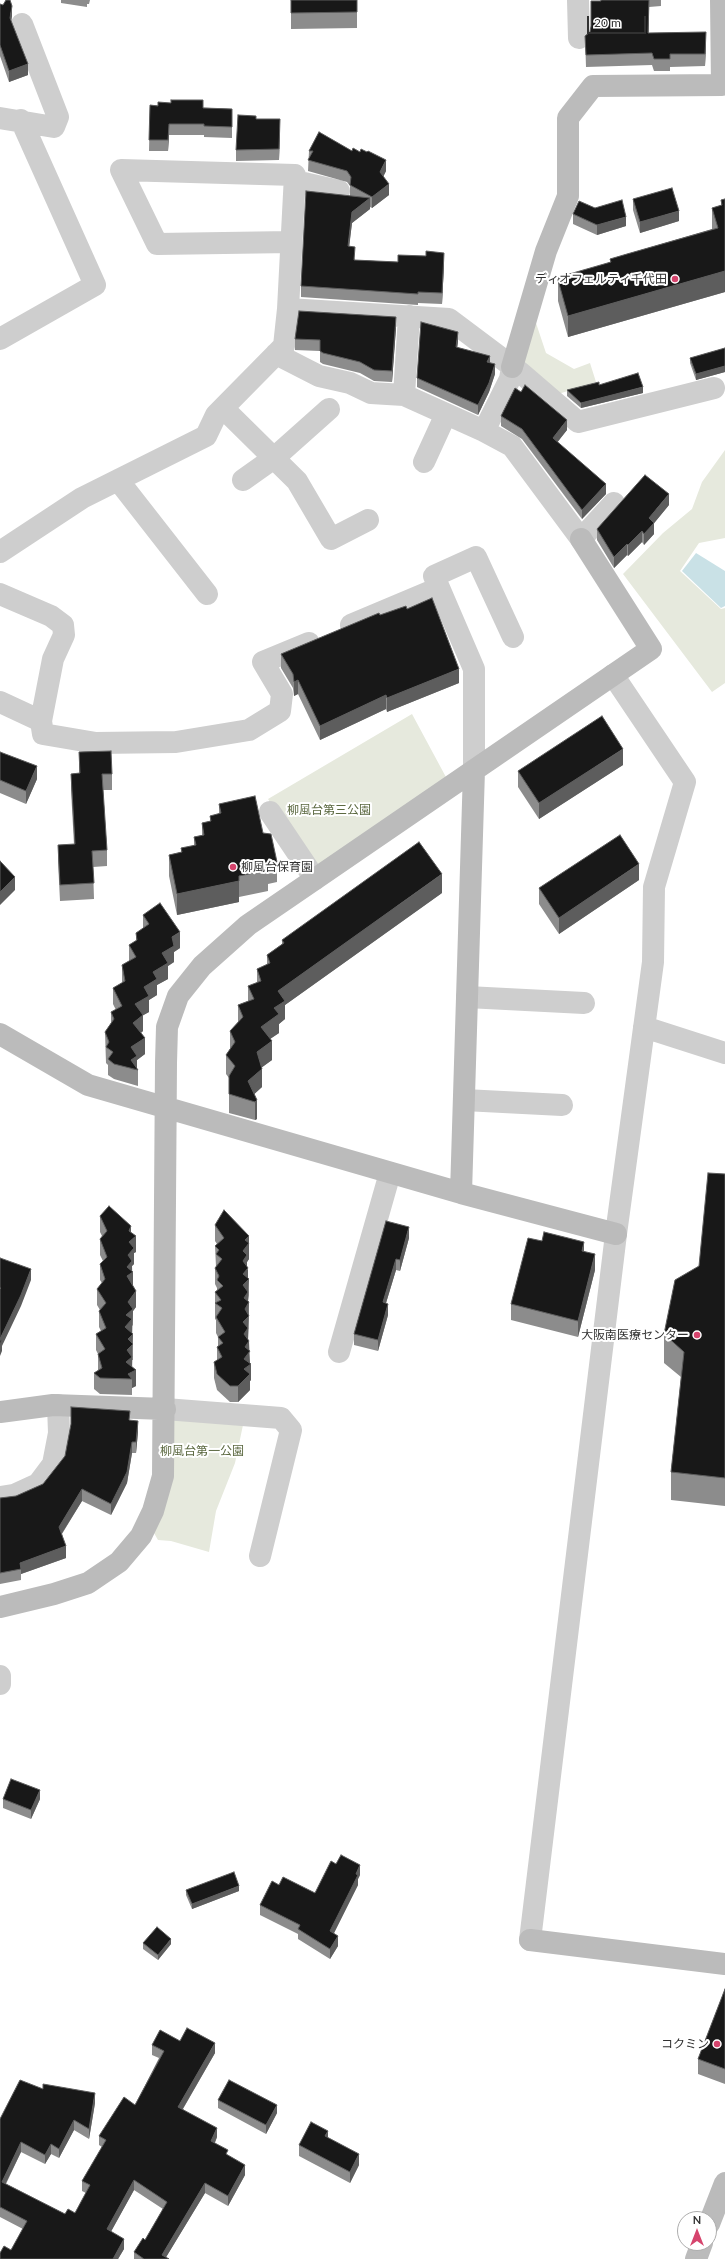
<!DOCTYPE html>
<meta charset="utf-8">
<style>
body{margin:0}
#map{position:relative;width:725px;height:2259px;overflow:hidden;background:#fff;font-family:Lato,sans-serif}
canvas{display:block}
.north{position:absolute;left:677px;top:2211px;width:40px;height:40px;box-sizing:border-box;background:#fff;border:1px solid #adadad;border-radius:50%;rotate:0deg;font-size:11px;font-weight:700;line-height:16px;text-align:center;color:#313131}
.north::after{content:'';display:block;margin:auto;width:14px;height:18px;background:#d6446d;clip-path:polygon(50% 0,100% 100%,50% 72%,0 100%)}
.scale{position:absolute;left:587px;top:16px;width:59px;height:18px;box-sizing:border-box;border:2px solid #313131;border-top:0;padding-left:5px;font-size:12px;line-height:14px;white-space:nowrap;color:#313131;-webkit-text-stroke:3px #fff;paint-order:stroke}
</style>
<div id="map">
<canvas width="725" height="2259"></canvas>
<div class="north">N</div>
<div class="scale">20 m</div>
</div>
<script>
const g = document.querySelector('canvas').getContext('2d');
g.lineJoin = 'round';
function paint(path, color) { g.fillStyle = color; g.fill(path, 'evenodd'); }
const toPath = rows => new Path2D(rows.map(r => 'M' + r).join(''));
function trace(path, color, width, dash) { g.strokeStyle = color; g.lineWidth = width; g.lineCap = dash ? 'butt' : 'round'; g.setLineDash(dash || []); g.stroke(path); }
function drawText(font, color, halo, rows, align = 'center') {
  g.font = font + ' Lato,"Noto Sans JP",sans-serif'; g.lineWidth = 4; g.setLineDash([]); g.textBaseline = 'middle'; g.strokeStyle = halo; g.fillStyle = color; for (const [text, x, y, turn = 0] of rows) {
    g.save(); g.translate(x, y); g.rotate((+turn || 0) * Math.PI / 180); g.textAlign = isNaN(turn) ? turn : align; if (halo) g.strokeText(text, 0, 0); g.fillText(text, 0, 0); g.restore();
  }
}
paint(toPath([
 [535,320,546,353,574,369,590,363,596,382,552,396,517,358],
 [725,450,725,538,699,543,680,571,721,609,725,608,725,683,712,692,623,574,663,533,692,509,702,482],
 [412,714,447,779,316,868,268,799],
 [167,1411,243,1425,235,1463,216,1511,209,1552,171,1541,158,1540,150,1526]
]), '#e6e9dd');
paint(toPath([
 [696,553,725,571,725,606,721,608,682,571]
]), '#c9e1e6');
trace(toPath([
 [578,0,579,38],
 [0,118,54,127,58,117,22,24],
 [295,181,339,191],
 [288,309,449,319,521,373,578,422,714,388],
 [0,339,95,285,21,120],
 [276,354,319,376,350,383,371,393,404,395,484,431,512,446,581,539,614,503],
 [404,395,409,316],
 [223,408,297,481,331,539,368,520],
 [484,431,510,379,512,367],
 [424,462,446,414],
 [118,480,207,594],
 [243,480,274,458,329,409],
 [0,552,82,498,206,436,216,415,284,346,288,309,295,175,121,170,157,244,291,242],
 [0,594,51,616,63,625,64,635,53,659,41,721,43,734,96,743,176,742,249,730,280,711,282,694,263,662,309,643],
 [351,625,439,588],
 [0,702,41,721],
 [474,770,474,669,434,576,476,557,513,637],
 [270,812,315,879],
 [467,997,584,1003],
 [644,1027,725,1053],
 [464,1100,562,1105],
 [339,1352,390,1173],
 [165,1409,281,1418,291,1430,260,1556],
 [0,1497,14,1495,38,1484,53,1464,59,1433,58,1405],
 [0,1676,0,1684],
 [530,1940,616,1234,653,962,654,887,685,782,613,675]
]), '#cecece', 22);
trace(toPath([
 [512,367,546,251,568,196,568,118,593,86,722,85,721,0],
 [0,1034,88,1085,461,1193,616,1234],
 [461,1193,474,770],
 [0,1412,53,1405,165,1409],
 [0,1607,54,1594,88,1583,119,1562,141,1536,153,1511,163,1476,166,1063,167,1027,178,996,202,966,248,925,651,649,581,539],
 [530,1940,725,1964],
 [709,2224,725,2183],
 [696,2259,702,2243]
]), '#bbb', 22);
paint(toPath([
 [61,0,90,0,89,4,87,4,87,7,61,3],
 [291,0,357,0,357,28,291,29],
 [601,0,661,0,661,6,649,7,649,33,706,44,705,66,670,67,670,71,654,71,652,65,586,67,585,36,590,32],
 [0,4,12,16,11,21,28,75,9,82,0,56],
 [150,105,232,109,232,138,204,137,204,135,169,135,168,151,149,151],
 [256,119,280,130,279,160,236,161,236,150],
 [319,132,386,171,383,177,389,195,372,208,370,207,370,209,352,223,349,246,355,260,398,262,444,264,442,304,418,303,418,305,301,297,301,286,350,196,350,186,347,182,308,171,309,151],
 [633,199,679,221,640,233,633,210],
 [725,199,725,292,568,337,558,301,558,280,610,262,610,259,712,229,712,208,721,205,721,200],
 [573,214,626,226,597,235,573,224],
 [396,328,392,382,374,381,360,373,323,364,320,362,320,351,295,350,295,339],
 [458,342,457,347,490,363,495,374,489,392,478,415,417,387,417,378],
 [725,348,725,372,696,380,690,363,690,358],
 [599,385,643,393,581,408,567,396,567,390],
 [501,416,567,430,557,442,606,494,582,519,522,439,501,426],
 [669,505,654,523,654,534,644,545,642,542,628,556,627,555,614,568,597,540,597,529],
 [407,609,459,683,387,712,386,709,320,740,298,694,294,696,293,688,281,668,281,654],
 [0,752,37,779,26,804,0,793],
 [79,752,112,774,112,790,103,790,107,850,107,866,93,867,94,899,60,901,58,861,58,845,74,845,71,790,71,774,79,773],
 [623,765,539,819,518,787,518,771],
 [219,804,263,833,277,862,277,882,268,884,268,891,239,897,239,902,177,915,169,876,169,855,181,852,181,848,194,846,194,837,202,835,202,823,210,821,210,816,219,814],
 [639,880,559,934,539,904,539,888],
 [442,893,285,1005,285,1019,279,1024,279,1033,270,1039,272,1060,262,1067,262,1087,254,1094,257,1119,255,1120,229,1113,229,1078,226,1074,226,1055,230,1049,230,1031,238,1022,238,1005,248,1001,248,986,257,983,257,969,267,965,267,955,282,944,282,940],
 [143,915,180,948,174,952,174,962,168,966,168,979,157,985,157,995,149,1000,149,1012,143,1015,143,1031,141,1033,145,1054,137,1060,137,1069,138,1070,138,1086,114,1079,108,1075,108,1065,106,1063,105,1032,111,1023,111,1012,116,1010,113,1004,113,988,122,983,122,965,129,961,129,945,136,941,136,933,143,929],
 [725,1174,725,1506,671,1500,671,1472,681,1377,664,1363,664,1334,699,1266],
 [100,1216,131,1232,136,1252,134,1253,134,1264,132,1266,133,1286,136,1307,133,1311,133,1325,132,1326,133,1360,132,1360,132,1367,136,1386,132,1388,132,1395,100,1394,94,1389,94,1373,98,1371,98,1354,96,1350,96,1334,101,1331,99,1327,99,1311,100,1310,97,1305,97,1289,102,1283,100,1280,100,1264,103,1261,100,1255,100,1239,102,1236,100,1232],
 [386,1221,409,1238,400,1271,396,1270,386,1303,388,1315,378,1351,354,1345,354,1334],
 [215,1225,249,1259,247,1262,247,1266,248,1278,249,1295,248,1301,249,1318,248,1339,251,1380,250,1381,250,1390,238,1402,230,1402,217,1390,214,1378,214,1362,217,1361,217,1347,218,1346,218,1337,216,1333,216,1320,215,1319,215,1292,217,1291,217,1288,215,1284,215,1268,216,1267,215,1246,217,1244,215,1241],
 [584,1252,595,1270,578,1337,511,1320,511,1304],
 [130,1420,138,1432,136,1453,132,1453,127,1483,111,1515,82,1501,62,1534,66,1558,21,1574,21,1580,0,1584,0,1498,16,1496,43,1484],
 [3,1799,40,1799,31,1819,3,1808],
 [360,1875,358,1879,358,1885,334,1933,338,1946,330,1959,298,1939,298,1934,260,1915,260,1905,315,1893],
 [186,1890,239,1891,192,1909,186,1895],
 [143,1943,171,1944,158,1960,143,1949],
 [725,1989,725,2084,698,2074,698,2059],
 [180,2041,215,2053,183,2109,217,2137,215,2143,228,2156,245,2175,228,2206,205,2193,166,2257,169,2259,134,2259,134,2252,145,2240,163,2209,134,2190,111,2231,124,2249,118,2259,0,2259,11,2250,23,2229,0,2217,0,2119,43,2089,95,2103,89,2139,74,2130,59,2158,51,2154,45,2164,21,2152,6,2184,65,2214,75,2213,86,2193,82,2191,82,2181,102,2147,99,2145,99,2136,135,2105,159,2058,152,2055,152,2045],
 [218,2100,277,2113,266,2134,218,2108],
 [328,2138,359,2165,350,2183,299,2156,299,2145]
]), '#8c8c8c');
paint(toPath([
 [12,6,12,16,10,29,10,18],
 [706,32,706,44,705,66,705,54],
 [28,64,28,75,9,82,9,71],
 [280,119,280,130,279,160,279,149],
 [169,124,169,135,168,151,168,140],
 [386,160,386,171,380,183,380,172],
 [389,184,389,195,372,208,372,197],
 [370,198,370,209,352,223,348,257,348,246,352,212],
 [679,211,679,221,640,233,640,222],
 [626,217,626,226,597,235,597,225],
 [444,253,444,264,442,304,442,293],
 [725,271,725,292,568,337,568,316],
 [396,317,396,328,392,382,392,371],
 [458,332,458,342,456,356,456,347],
 [490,356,490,365,487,362],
 [495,364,495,374,489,392,478,415,478,405],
 [725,366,725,372,696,380,696,374],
 [643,387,643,393,581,408,581,403],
 [567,420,567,430,553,448,553,438],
 [606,484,606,494,582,519,582,510],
 [669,494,669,505,651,527,654,523,654,534,644,545,644,534,649,518],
 [642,531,642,542,628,556,628,545],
 [627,544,627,555,614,568,614,557],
 [459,669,459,683,387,712,387,698],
 [298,680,298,694,294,696,294,682],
 [386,695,386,709,320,740,320,726],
 [623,749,623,765,539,819,539,803],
 [37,766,37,779,26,804,26,791],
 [639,864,639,880,559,934,559,918],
 [442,874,442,893,285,1005,285,1019,279,1024,279,1033,261,1045,261,1027,274,1008,278,991],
 [15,877,15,890,0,905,0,892],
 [239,881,239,902,177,915,177,894],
 [180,932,180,948,174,952,174,962,168,966,168,979,157,985,157,995,149,1000,149,1012,135,1020,135,1004,153,972,162,953,172,937],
 [143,1015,143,1031,133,1039,133,1023],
 [145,1038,145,1054,137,1060,137,1070,131,1069,131,1047],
 [272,1041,272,1060,257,1071,257,1052],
 [262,1069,262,1087,248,1100,248,1081],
 [257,1100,257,1119,255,1120,255,1102],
 [131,1226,131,1240,136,1236,136,1252,134,1253,134,1264,132,1266,132,1273,133,1272,133,1288,127,1292,127,1267,129,1231],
 [409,1227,409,1238,400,1271,400,1260],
 [249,1236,249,1259,247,1262,247,1270,248,1268,248,1280,249,1279,248,1303,249,1302,248,1342,249,1341,250,1365,251,1364,251,1380,250,1381,250,1390,238,1402,238,1386,243,1338,243,1251,245,1240],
 [584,1242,584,1258,582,1251],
 [595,1254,595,1270,578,1337,578,1321],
 [396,1259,396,1270,383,1313,383,1302],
 [31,1269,31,1280,21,1306,2,1346,2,1351,0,1356,0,1339],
 [136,1291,136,1307,133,1311,132,1335,133,1334,132,1371,136,1370,136,1386,132,1388,132,1379,126,1378,125,1327,128,1302],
 [388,1304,388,1315,378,1351,378,1340],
 [138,1421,138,1432,136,1453,136,1442],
 [132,1442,132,1453,127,1483,111,1515,111,1504],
 [82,1489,82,1501,59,1538,59,1527],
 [66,1546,66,1558,21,1574,21,1569,20,1563],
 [40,1790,40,1799,31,1819,31,1810],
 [360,1865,360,1875,358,1879,358,1885,330,1941,330,1931],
 [239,1886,239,1891,192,1909,192,1904],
 [338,1936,338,1946,330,1959,330,1949],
 [171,1939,171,1944,158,1960,158,1955],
 [215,2043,215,2053,178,2117,178,2107],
 [95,2093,95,2103,89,2139,89,2129],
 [277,2105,277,2113,266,2134,266,2125],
 [74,2120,74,2130,59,2158,59,2149],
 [217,2128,217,2137,211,2151,211,2141],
 [328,2131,328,2142,325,2136],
 [21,2142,21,2152,2,2191,2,2182],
 [51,2144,51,2154,45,2164,45,2155],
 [359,2154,359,2165,350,2183,350,2172],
 [245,2165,245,2175,228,2206,228,2196],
 [134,2180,134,2190,107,2239,107,2229],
 [205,2183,205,2193,165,2259,162,2255],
 [124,2239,124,2249,118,2259,113,2259]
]), '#5d5d5d');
const building = toPath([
 [6,0,10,0,12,6,10,18,28,64,9,71,0,45,0,4,3,5,6,0],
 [291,0,357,0,357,12,291,13,291,0],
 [601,0,649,0,648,33,706,32,705,54,670,54,670,59,654,59,652,53,586,55,585,36,590,32,591,26,591,1,601,1,601,0],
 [171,100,203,100,203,108,232,109,232,127,204,126,204,124,169,124,168,140,149,140,150,105,158,106,158,102,171,103,171,100],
 [238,115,256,116,256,119,280,119,279,149,236,150,238,115],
 [319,132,352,151,353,148,360,152,361,149,367,152,368,151,386,160,380,172,389,184,372,197,350,185,351,177,347,171,308,160,313,151,309,151,319,132],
 [672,188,679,211,640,222,633,199,672,188],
 [306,191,370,198,352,212,348,246,355,247,354,260,398,262,398,255,426,256,426,251,444,253,442,293,418,292,418,294,301,286,306,191],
 [725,199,725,271,568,316,558,280,559,277,611,262,610,259,627,254,718,228,712,208,722,205,721,200,725,199],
 [622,200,626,217,597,225,573,214,579,201,595,208,622,200],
 [299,311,396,317,392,371,374,370,360,362,323,353,320,351,320,340,295,339,299,311],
 [421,322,458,332,456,347,490,356,487,362,495,364,489,383,478,405,417,378,421,322],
 [725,348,725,366,696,374,690,358,725,348],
 [638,373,643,387,581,403,567,390,599,382,599,385,638,373],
 [525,385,567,420,553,438,606,484,582,510,522,429,501,416,515,388,521,392,525,385],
 [645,475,669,494,649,518,654,523,644,534,642,531,628,545,627,544,614,557,597,529,645,475],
 [432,598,459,669,387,698,386,695,320,726,298,680,294,682,293,674,281,654,379,613,380,615,406,606,407,609,432,598],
 [602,716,623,749,539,803,518,771,602,716],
 [111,751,112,774,102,774,107,850,92,851,94,883,60,885,58,845,75,844,71,774,80,773,79,752,111,751],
 [0,752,37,766,26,791,0,780,0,752],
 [255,796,263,833,271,834,277,862,266,864,268,870,239,876,239,881,177,894,169,855,182,852,181,848,196,845,194,837,204,835,202,823,211,821,210,816,221,813,219,804,255,796],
 [620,835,639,864,559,918,539,888,620,835],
 [419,842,442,874,278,991,285,1001,274,1008,279,1014,261,1027,272,1041,257,1052,262,1069,248,1081,257,1100,255,1102,229,1094,229,1076,235,1066,226,1055,235,1042,230,1031,243,1017,238,1005,254,999,248,986,261,981,257,969,270,963,267,955,284,943,282,940,419,842],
 [0,861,15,877,0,892,0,861],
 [160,903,180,932,172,937,174,946,162,953,168,963,153,972,157,979,144,987,149,996,135,1004,143,1015,133,1023,145,1038,131,1047,137,1056,131,1060,138,1070,114,1064,108,1059,113,1052,106,1047,109,1042,105,1032,114,1019,111,1012,122,1006,113,988,125,981,122,965,136,957,129,945,137,940,136,933,149,924,143,915,160,903],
 [708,1173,725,1174,725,1478,671,1472,684,1352,664,1334,675,1280,699,1266,708,1173],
 [109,1206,131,1226,129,1231,136,1236,129,1242,134,1248,128,1255,132,1261,127,1267,133,1272,127,1276,136,1291,128,1302,133,1309,126,1315,132,1319,125,1327,133,1334,128,1339,133,1344,127,1350,132,1357,126,1362,136,1370,128,1374,132,1379,100,1378,94,1373,102,1368,98,1354,105,1349,96,1334,106,1328,99,1311,106,1303,97,1289,105,1279,100,1264,107,1257,100,1239,107,1231,100,1216,109,1206],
 [224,1210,249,1236,245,1240,249,1243,243,1251,247,1255,243,1261,248,1268,243,1274,249,1279,243,1285,248,1292,244,1298,249,1302,245,1309,249,1316,243,1322,248,1328,244,1334,249,1341,245,1347,250,1351,244,1359,251,1364,244,1369,250,1374,238,1386,230,1386,217,1374,214,1362,222,1357,217,1347,223,1343,218,1337,225,1332,216,1317,222,1308,215,1303,221,1300,215,1292,223,1286,217,1280,219,1276,215,1268,222,1259,216,1254,219,1250,215,1246,224,1238,215,1225,224,1210],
 [386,1221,409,1227,400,1260,396,1259,383,1302,388,1304,378,1340,354,1334,386,1221],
 [544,1232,584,1242,582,1251,595,1254,578,1321,511,1304,528,1238,542,1241,544,1232],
 [0,1258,31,1269,21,1295,0,1339,0,1289,1,1288,0,1288,0,1258],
 [0,1340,2,1340,0,1345,0,1340],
 [71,1407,130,1411,129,1420,138,1421,136,1442,132,1442,127,1472,111,1504,82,1489,59,1527,66,1546,20,1563,21,1569,0,1573,0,1498,16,1496,43,1484,65,1456,71,1424,71,1407],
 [11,1779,40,1790,31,1810,3,1799,11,1779],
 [341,1855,360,1865,356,1874,358,1875,330,1931,338,1936,330,1949,298,1929,300,1925,260,1905,272,1881,279,1885,283,1877,315,1893,331,1861,336,1864,341,1855],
 [234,1872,239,1886,192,1904,186,1890,234,1872],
 [157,1927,171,1939,158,1955,143,1943,157,1927],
 [725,1989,725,2069,698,2059,725,1989],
 [187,2028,215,2043,178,2107,217,2128,211,2141,228,2150,226,2154,245,2165,228,2196,205,2183,162,2255,169,2259,144,2259,134,2252,143,2238,145,2240,167,2202,134,2180,107,2229,124,2239,113,2259,0,2259,0,2253,4,2246,11,2250,27,2221,0,2207,0,2119,20,2080,43,2089,43,2084,95,2093,89,2129,74,2120,59,2149,51,2144,45,2155,21,2142,2,2182,65,2214,68,2209,75,2213,90,2185,82,2181,106,2140,99,2136,124,2097,135,2105,164,2051,152,2045,160,2030,180,2041,187,2028],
 [229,2080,277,2105,266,2125,218,2100,229,2080],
 [311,2122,328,2131,325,2136,359,2154,350,2172,299,2145,311,2122]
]);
paint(building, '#181818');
trace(building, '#5d5d5d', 1);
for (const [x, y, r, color] of [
 [675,279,4,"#d6446d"],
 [233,867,4,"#d6446d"],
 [697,1335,4,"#d6446d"],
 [717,2044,4,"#d6446d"]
]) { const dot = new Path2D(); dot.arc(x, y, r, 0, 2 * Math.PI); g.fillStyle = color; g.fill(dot); trace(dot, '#fff', 1.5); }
drawText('12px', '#313131', '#fff', [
 ["ディオフェルティ千代田",667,279],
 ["柳風台保育園",241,867,"left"],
 ["大阪南医療センター",689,1335],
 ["コクミン",709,2044]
], 'right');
drawText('12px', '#5c6941', '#fff', [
 ["柳風台第三公園",329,810],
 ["柳風台第一公園",202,1451]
]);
</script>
